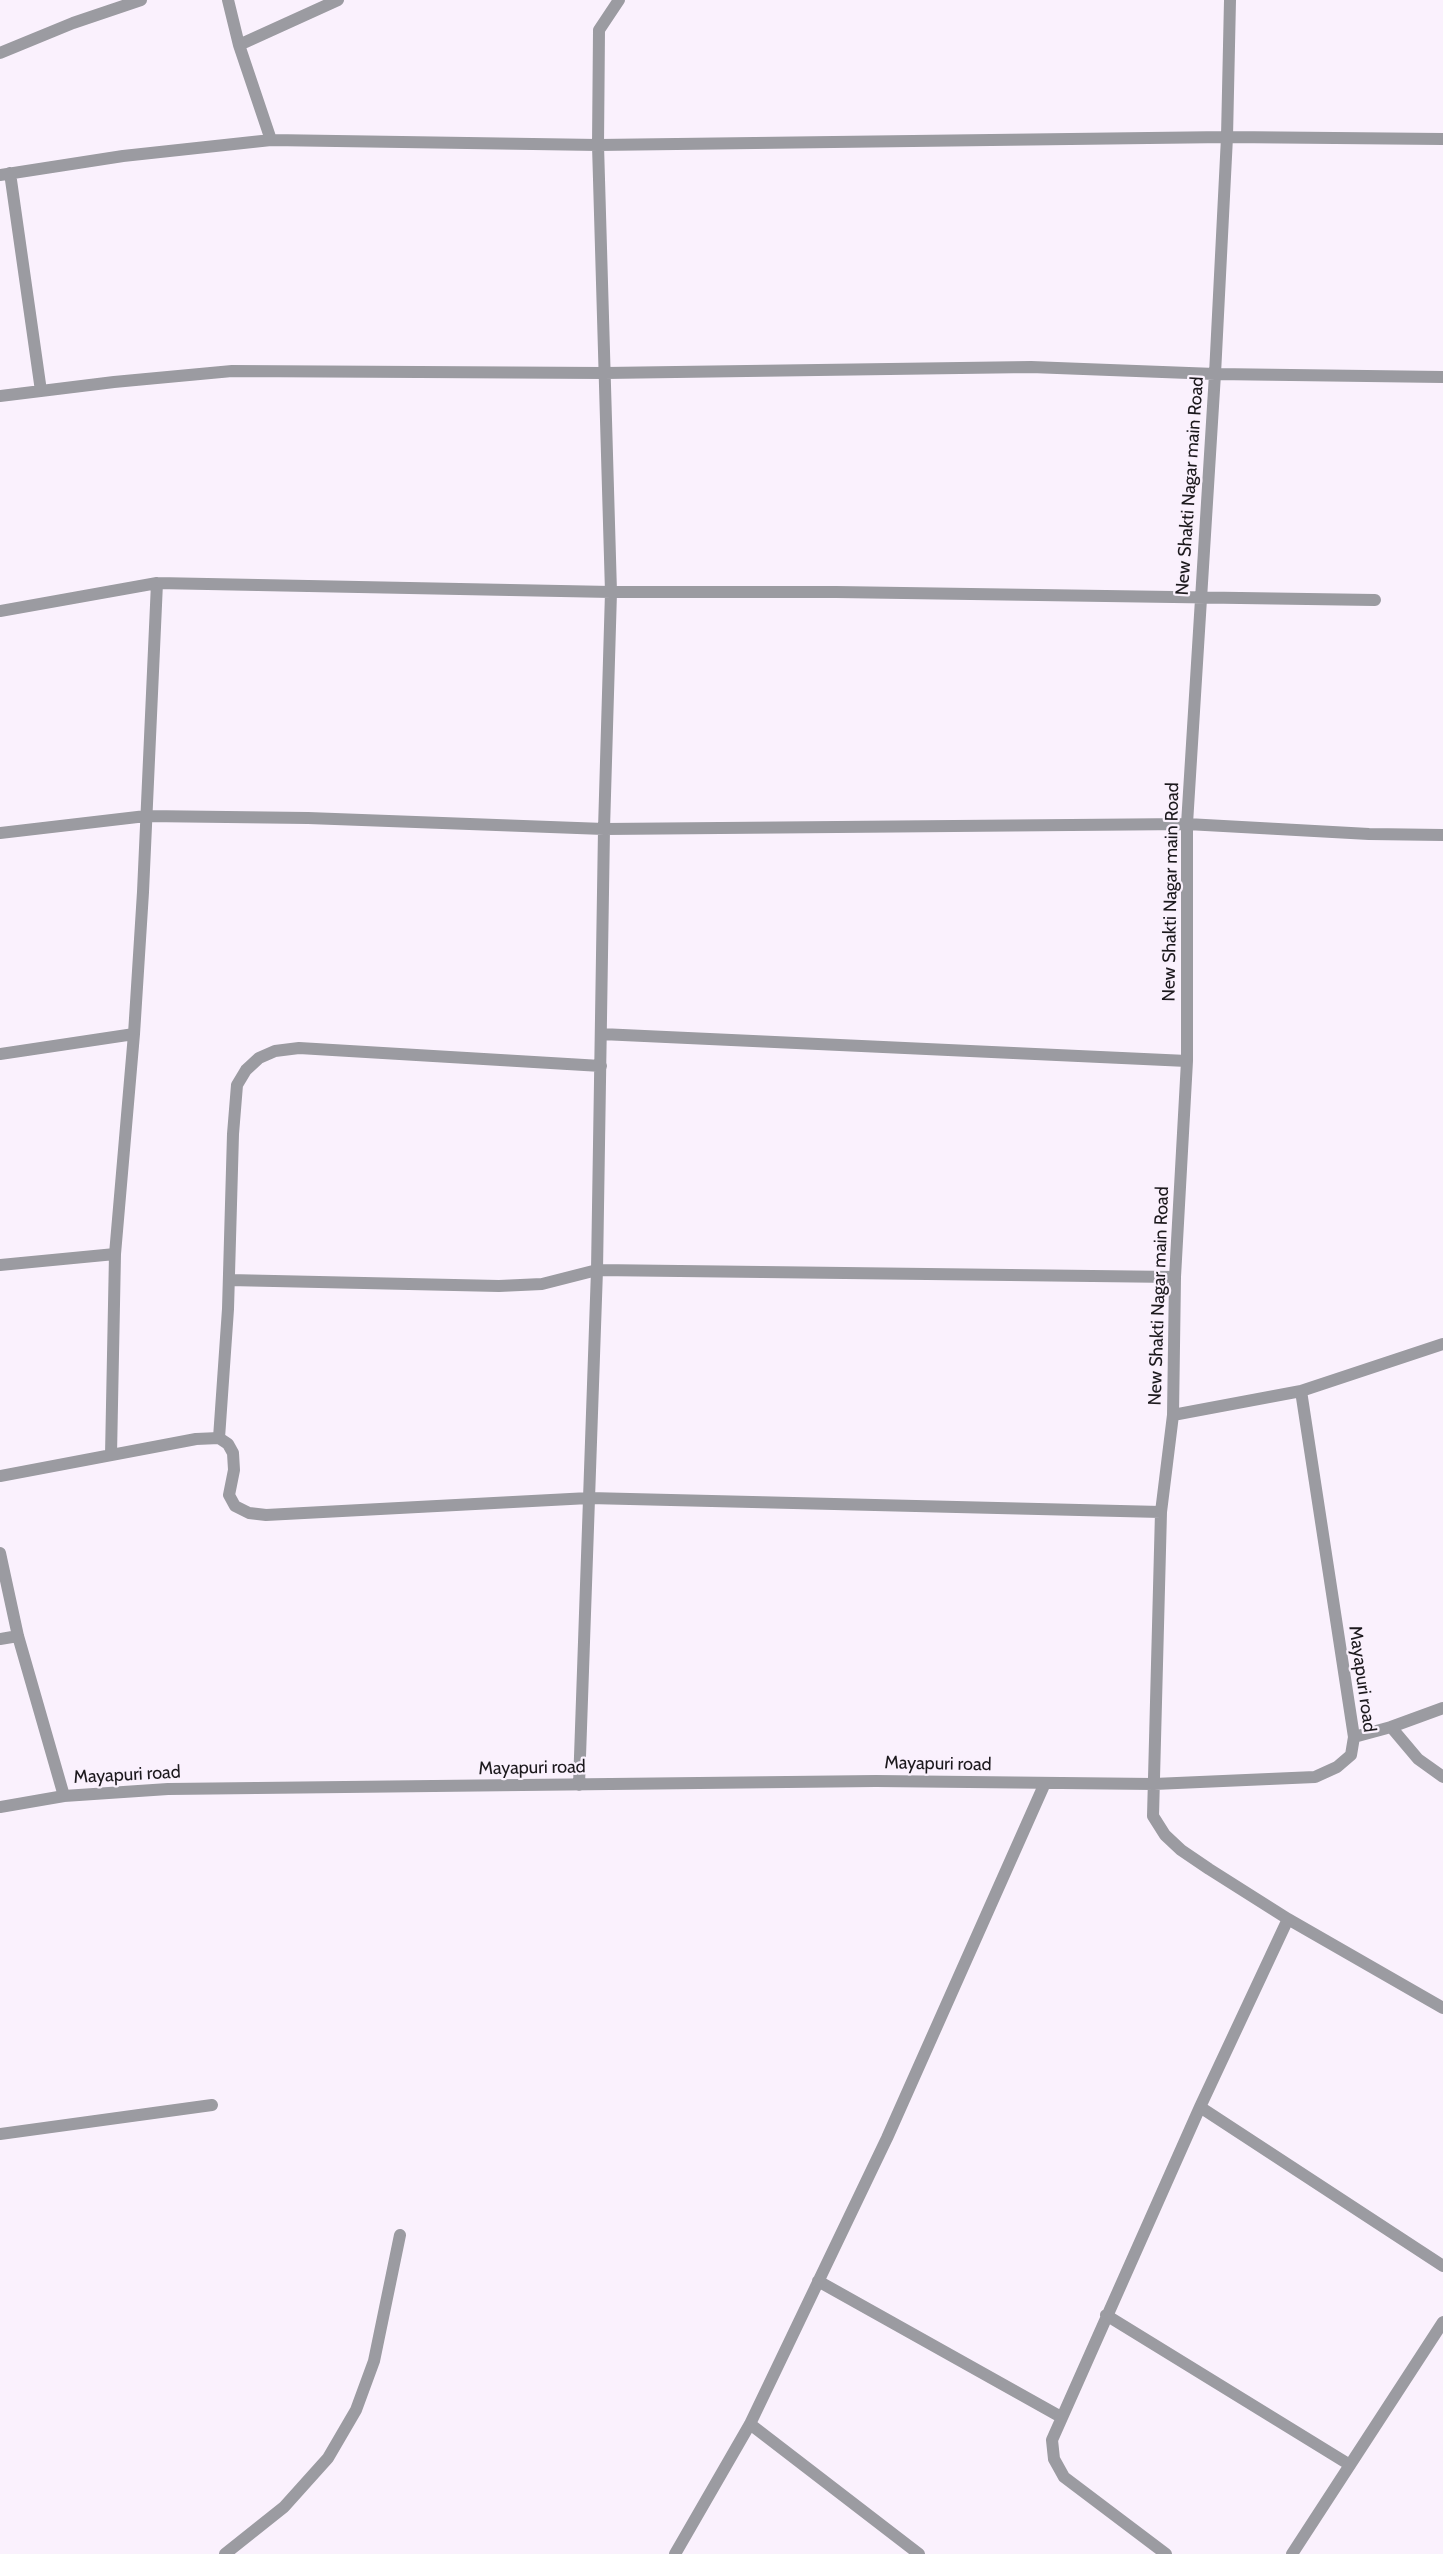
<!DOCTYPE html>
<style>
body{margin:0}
canvas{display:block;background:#faf1fd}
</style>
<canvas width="1443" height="2554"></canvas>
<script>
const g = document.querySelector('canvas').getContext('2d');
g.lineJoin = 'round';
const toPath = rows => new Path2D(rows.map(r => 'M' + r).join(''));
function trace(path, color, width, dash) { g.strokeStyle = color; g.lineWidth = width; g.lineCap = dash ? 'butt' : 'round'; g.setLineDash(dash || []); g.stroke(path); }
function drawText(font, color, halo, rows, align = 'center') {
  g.font = font + ' Cabin,sans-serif'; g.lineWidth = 4.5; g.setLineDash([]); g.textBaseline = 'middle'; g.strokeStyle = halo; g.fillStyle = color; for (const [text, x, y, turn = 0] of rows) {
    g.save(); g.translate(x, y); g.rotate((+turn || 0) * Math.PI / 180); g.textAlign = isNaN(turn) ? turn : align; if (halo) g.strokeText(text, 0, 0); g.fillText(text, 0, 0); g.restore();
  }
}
trace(toPath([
 [228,0,239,45,271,140],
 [1230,0,1227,137,1215,374,1187,824,1187,1061,1175,1277,1173,1415,1161,1512,1153,1816,1165,1835,1181,1850,1209,1869,1288,1919,1443,2008],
 [239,45,338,0],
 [0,53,73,23,141,0],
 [10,173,41,391],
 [0,175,123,156,271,140,598,145,1227,137,1443,139],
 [0,396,114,382,232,371,605,373,1031,367,1215,374,1443,377],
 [0,611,157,583,611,592,836,592,1375,600],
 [0,833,146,816,308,818,604,829,1187,824,1369,834,1443,835],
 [601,1034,1187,1061],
 [0,1054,134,1034],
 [0,1265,115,1254],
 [229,1280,499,1286,542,1284,597,1270,1175,1277],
 [1173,1415,1301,1391],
 [219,1438,228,1309,233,1134,237,1085,246,1070,259,1058,275,1051,299,1048,601,1066],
 [111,1455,115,1254,134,1034,143,892,157,583],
 [0,1476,196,1439,219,1438,228,1444,233,1453,234,1470,229,1495,235,1506,249,1513,266,1515,589,1498,1161,1512],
 [0,1553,18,1636,64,1796],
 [0,1639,18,1636],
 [1391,1727,1418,1759,1443,1777],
 [1354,1737,1391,1727,1443,1708],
 [579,1785,597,1270,604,829,611,592,598,145,599,30,619,0],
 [0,1807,64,1796,168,1789,876,1781,1154,1784,1315,1777,1337,1767,1351,1755,1354,1737,1301,1391,1443,1344],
 [1200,2107,1443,2266],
 [0,2134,212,2105],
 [818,2281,1061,2417],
 [1106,2315,1350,2465],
 [750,2424,919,2554],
 [225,2554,284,2507,328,2458,356,2410,374,2361,400,2235],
 [675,2554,750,2424,887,2138,1045,1783],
 [1166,2554,1064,2477,1054,2459,1052,2440,1200,2107,1288,1919],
 [1292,2554,1443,2322]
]), '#9b9ba1', 12);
drawText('18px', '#1c191d', '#faf1fd', [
 ["New Shakti Nagar main Road",1190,486,-86],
 ["New Shakti Nagar main Road",1171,892,-89],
 ["New Shakti Nagar main Road",1159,1296,-88],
 ["Mayapuri road",1362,1679,82],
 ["Mayapuri road",938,1764,1],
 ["Mayapuri road",532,1768,-1],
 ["Mayapuri road",127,1775,-3]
]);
</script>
